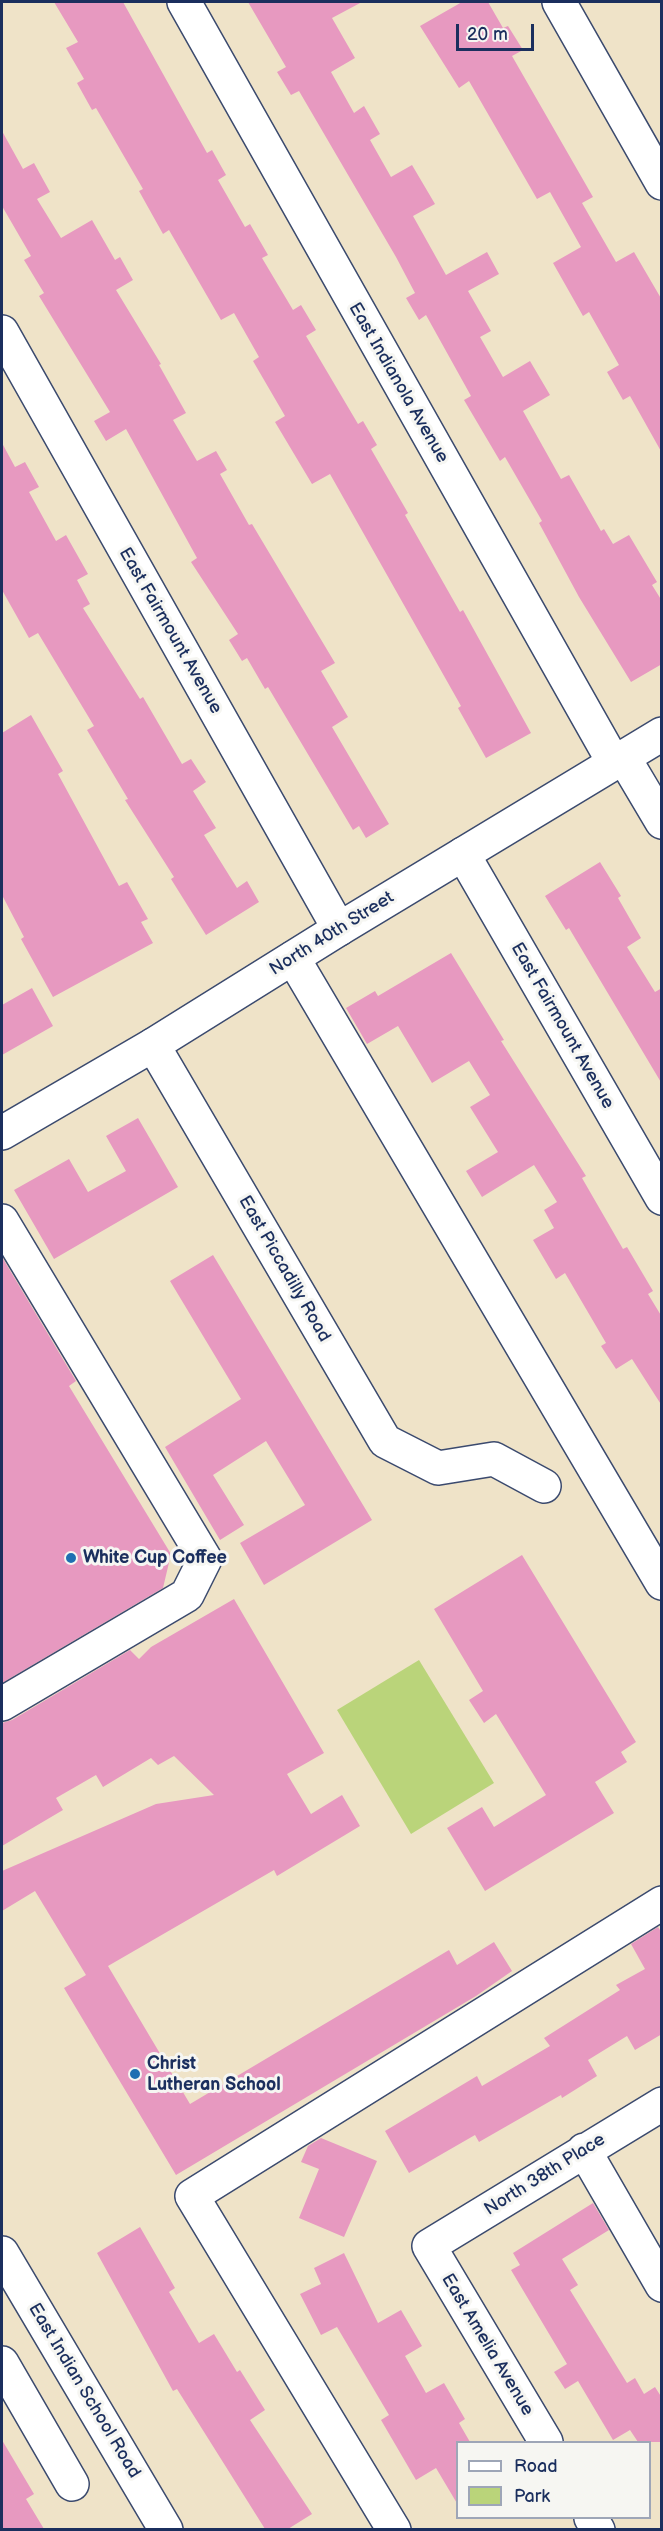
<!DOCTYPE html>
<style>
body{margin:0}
#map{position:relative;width:663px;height:2531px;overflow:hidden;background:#efe3c8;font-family:"Balsamiq Sans",sans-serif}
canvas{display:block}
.frame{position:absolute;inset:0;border:3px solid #1b2f5e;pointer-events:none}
.legend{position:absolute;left:456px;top:2441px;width:195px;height:78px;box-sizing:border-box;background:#f6f6f2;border:2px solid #9ea6b7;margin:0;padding:8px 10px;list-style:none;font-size:18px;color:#1b2f5e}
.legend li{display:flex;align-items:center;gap:12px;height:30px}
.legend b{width:30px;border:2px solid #9ea6b7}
.scale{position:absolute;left:456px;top:24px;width:78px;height:27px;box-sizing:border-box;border:3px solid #1b2f5e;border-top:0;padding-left:8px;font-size:18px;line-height:21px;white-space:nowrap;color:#1b2f5e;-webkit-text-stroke:4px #f6f6f2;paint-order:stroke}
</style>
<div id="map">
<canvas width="663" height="2531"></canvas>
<div class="frame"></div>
<ul class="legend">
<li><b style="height:8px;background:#fff"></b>Road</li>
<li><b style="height:16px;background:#bad47a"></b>Park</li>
</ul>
<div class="scale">20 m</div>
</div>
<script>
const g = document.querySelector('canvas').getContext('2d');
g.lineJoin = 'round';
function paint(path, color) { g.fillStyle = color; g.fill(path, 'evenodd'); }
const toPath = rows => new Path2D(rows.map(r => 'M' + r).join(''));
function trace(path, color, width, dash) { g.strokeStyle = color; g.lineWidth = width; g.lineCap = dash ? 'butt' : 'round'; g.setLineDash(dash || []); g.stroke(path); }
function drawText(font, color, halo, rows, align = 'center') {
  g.font = font + ' "Balsamiq Sans",sans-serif'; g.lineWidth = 6; g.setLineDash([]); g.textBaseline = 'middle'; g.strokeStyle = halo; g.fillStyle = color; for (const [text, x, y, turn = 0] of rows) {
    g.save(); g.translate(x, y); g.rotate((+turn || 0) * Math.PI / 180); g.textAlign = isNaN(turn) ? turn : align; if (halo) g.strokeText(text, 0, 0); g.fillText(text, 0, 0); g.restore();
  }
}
paint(toPath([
 [419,1660,494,1783,411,1834,337,1710]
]), '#bad47a');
paint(toPath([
 [54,2,123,2,207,153,212,150,226,175,218,180,245,227,250,224,268,255,262,258,293,310,301,305,316,330,306,336,358,424,363,421,377,445,371,449,408,513,405,515,460,612,463,610,531,733,486,758,458,708,461,706,330,474,312,484,275,422,285,416,253,361,259,357,234,313,221,320,169,230,163,234,139,191,143,189,96,108,92,110,77,83,84,79,66,48,78,42],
 [248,2,362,2,332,18,355,58,331,72,354,113,364,106,380,134,370,140,391,177,412,165,435,204,413,216,446,275,487,252,499,274,468,291,491,331,480,337,503,377,530,361,550,395,523,411,561,479,569,475,601,531,604,529,613,544,629,535,657,582,652,585,662,601,662,664,631,682,579,597,539,523,542,521,505,457,500,461,464,400,471,396,426,315,419,320,406,298,415,293,396,257,299,91,291,95,277,72,286,67],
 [462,2,488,2,503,28,508,26,523,50,512,56,593,197,582,203,616,262,634,252,662,300,662,453,630,396,623,400,607,372,619,365,589,312,583,316,553,263,581,247,550,192,537,199,469,81,459,88,420,26],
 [2,131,23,169,34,163,50,192,37,199,61,238,92,220,115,260,120,257,133,280,116,290,161,364,159,365,186,413,173,420,197,461,216,451,227,470,220,474,249,525,252,524,335,663,321,671,348,717,332,727,389,824,366,838,359,826,353,830,268,687,265,689,247,658,242,661,229,640,238,634,191,562,197,558,126,429,106,441,94,421,110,412,39,296,44,293,24,260,31,256,2,206],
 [2,443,15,467,25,462,39,487,29,492,56,541,66,535,88,574,77,580,90,604,83,608,140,699,143,697,182,764,191,759,206,782,193,791,216,828,204,835,237,888,247,881,259,902,206,935,171,879,174,877,125,800,128,799,87,730,94,726,38,633,29,638,2,590],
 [31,715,63,771,58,774,119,886,127,882,148,919,141,922,153,943,53,997,21,939,24,937,2,895,2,733],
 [600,862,621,896,618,898,641,938,627,947,655,992,662,988,662,1084,569,928,566,930,545,896],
 [451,953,504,1040,501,1041,586,1176,582,1178,623,1249,627,1247,653,1291,648,1294,662,1317,662,1406,632,1359,616,1369,601,1346,606,1343,565,1273,556,1279,533,1240,554,1228,544,1210,557,1202,534,1165,482,1197,466,1171,498,1152,470,1107,490,1095,469,1061,432,1083,398,1026,367,1044,346,1008,375,991,378,996],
 [32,988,53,1026,2,1055,2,1005],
 [138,1118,178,1187,54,1259,14,1190,69,1159,88,1192,126,1171,106,1136],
 [213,1255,372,1520,264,1585,240,1543,305,1505,266,1441,213,1475,244,1525,220,1540,165,1447,241,1399,170,1281],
 [2,1257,76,1381,69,1386,171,1554,163,1588,2,1683],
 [522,1555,636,1742,621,1752,627,1762,595,1782,614,1813,485,1891,447,1828,482,1807,494,1827,546,1795,496,1714,484,1723,469,1700,483,1691,434,1609],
 [234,1599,324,1753,287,1774,311,1814,342,1795,360,1826,277,1876,274,1870,108,1966,190,2104,449,1950,457,1965,494,1942,512,1971,476,1996,176,2175,64,1988,86,1975,35,1891,2,1911,2,1871,156,1804,214,1795,174,1756,158,1765,151,1758,103,1787,96,1775,56,1798,63,1810,2,1846,2,1723,12,1720,130,1650,139,1659,151,1647],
 [658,1927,662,1933,662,2034,635,2050,627,2036,588,2060,597,2076,562,2098,561,2095,479,2142,475,2135,409,2173,385,2131,477,2076,482,2086,550,2046,544,2038,620,1990,616,1985,645,1969,631,1944],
 [321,2138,377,2161,344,2237,299,2218,319,2169,301,2162,308,2146],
 [593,2203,609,2230,562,2259,578,2285,570,2290,627,2383,635,2378,644,2394,655,2387,662,2398,662,2442,638,2442,630,2430,613,2440,578,2381,565,2389,554,2372,567,2364,511,2270,520,2265,513,2253],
 [140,2227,175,2288,169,2292,199,2343,214,2334,237,2372,240,2370,265,2410,250,2420,312,2514,288,2529,265,2529,177,2389,173,2391,97,2253],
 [344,2253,378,2323,401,2310,422,2346,405,2356,426,2393,444,2383,465,2419,459,2423,470,2442,458,2442,458,2505,436,2468,416,2480,381,2420,389,2415,337,2327,321,2335,300,2294,321,2284,314,2268],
 [2,2440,34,2494,26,2499,44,2529,2,2529]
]), '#e799c0');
const minor = toPath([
 [184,2,614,763],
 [559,2,662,183],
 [2,332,339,929],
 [624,758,662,822],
 [463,854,662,1198],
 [293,958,662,1583],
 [153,1045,385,1441,438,1468,494,1459,544,1486],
 [2,1221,205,1559,187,1595,2,1704],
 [584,2150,662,2285],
 [2,2363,72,2484],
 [546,2442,429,2246,662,2104],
 [591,2518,598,2530],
 [394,2530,192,2196,662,1903]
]);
const major = toPath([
 [2,1133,153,1045,339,929,662,734],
 [2,2253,166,2530]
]);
trace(minor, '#3b4a6e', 36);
trace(major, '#3b4a6e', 36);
trace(minor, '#fff', 33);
trace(major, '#fff', 33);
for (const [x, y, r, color] of [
 [71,1558,6,"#1f6fb2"],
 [135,2074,6,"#1f6fb2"]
]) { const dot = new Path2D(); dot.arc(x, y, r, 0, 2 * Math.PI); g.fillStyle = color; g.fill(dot); trace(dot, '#f6f6f2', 2); }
drawText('18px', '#1b2f5e', '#f6f6f2', [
 ["East Indianola Avenue",398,383,60],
 ["East Fairmount Avenue",170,631,60],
 ["North 40th Street",332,934,-32],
 ["East Fairmount Avenue",562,1026,60],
 ["East Piccadilly Road",284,1269,60],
 ["North 38th Place",545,2175,-32],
 ["East Amelia Avenue",487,2345,59],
 ["East Indian School Road",84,2391,59]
]);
drawText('bold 18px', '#1b2f5e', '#f6f6f2', [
 ["White Cup Coffee",83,1558],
 ["Christ",147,2064],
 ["Lutheran School",147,2085]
], 'left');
</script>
